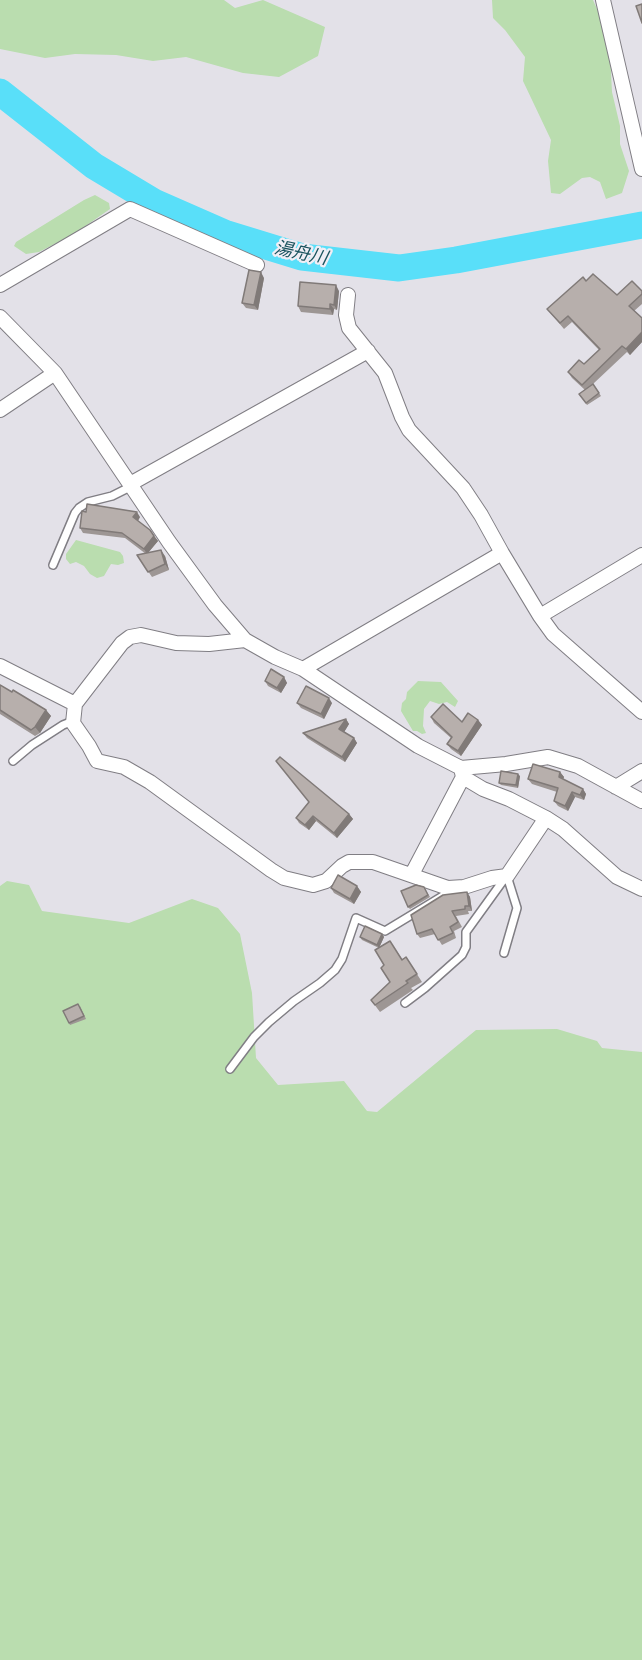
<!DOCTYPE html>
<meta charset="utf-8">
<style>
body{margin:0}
canvas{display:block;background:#e3e1e8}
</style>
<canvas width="642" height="1660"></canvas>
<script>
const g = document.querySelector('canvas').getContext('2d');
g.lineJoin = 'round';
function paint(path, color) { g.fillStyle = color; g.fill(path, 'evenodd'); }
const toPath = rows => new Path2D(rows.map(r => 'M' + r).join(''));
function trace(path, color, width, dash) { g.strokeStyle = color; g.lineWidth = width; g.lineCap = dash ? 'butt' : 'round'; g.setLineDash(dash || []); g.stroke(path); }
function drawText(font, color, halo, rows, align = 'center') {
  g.font = font + ' "Asap Condensed","Noto Sans JP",sans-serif'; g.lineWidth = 4.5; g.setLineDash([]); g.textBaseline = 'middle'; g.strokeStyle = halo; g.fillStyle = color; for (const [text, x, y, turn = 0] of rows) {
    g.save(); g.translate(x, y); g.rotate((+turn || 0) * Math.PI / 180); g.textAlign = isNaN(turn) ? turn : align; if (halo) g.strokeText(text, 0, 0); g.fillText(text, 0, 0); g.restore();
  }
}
paint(toPath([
 [0,0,224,0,235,8,263,0,325,27,318,56,279,77,243,73,186,57,153,61,116,55,75,54,45,58,0,49],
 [492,0,593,0,601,18,610,52,612,92,620,126,620,144,629,171,622,193,606,199,600,182,590,177,582,178,560,194,551,193,548,161,551,140,523,81,525,57,505,30,493,18],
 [95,195,109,203,110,209,74,234,39,252,26,254,14,246,16,242,84,200],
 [76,540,120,552,123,556,124,563,118,565,111,564,104,576,97,578,90,574,84,566,76,562,70,564,66,559,66,554],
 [418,681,441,682,458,701,455,707,447,702,439,704,430,701,424,709,423,726,426,733,422,734,417,731,413,731,401,711,402,703,406,699,407,692],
 [7,881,29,885,42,911,129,923,192,899,218,908,240,934,252,993,256,1058,278,1085,344,1081,367,1111,377,1112,476,1030,557,1029,597,1041,602,1048,642,1052,642,1660,0,1660,0,886]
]), '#baddaf');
trace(toPath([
 [0,92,94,166,154,202,227,234,302,257,399,268,456,260,642,225]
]), '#59dff9', 27);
const service = toPath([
 [53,565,75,513,79,508,88,502,112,496,132,486],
 [13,761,32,745,63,725,73,721],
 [504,953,517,908,507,876],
 [405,1003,425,988,462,955,466,947,466,932,505,878],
 [230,1069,254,1037,269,1022,294,1001,320,983,335,970,342,959,356,918,385,931,451,891]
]);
const minor = toPath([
 [603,0,642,169],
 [0,285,130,209,257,265],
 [348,295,346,315,349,328,385,373,402,417,409,430,463,488,481,515,502,553,540,616,553,634,642,712],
 [0,317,55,373,169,542,215,605,245,640,275,657,303,669,418,746,461,768,506,764,548,757,578,766,642,801],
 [0,410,55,373],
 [130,484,368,351],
 [540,616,642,555],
 [245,640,209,644,176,643,141,635,130,637,122,643,75,704,73,723,89,746,97,761,124,767,150,782,271,870,284,878,313,885,326,881,342,866,349,862,373,862,448,888,464,887,492,878,507,876,546,818],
 [0,666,75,704],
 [303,669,502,553],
 [461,768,463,777,483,789,509,799,546,818,563,829,617,877,642,889],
 [616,787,642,771],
 [412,874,463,777]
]);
trace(service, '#807e84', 10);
trace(minor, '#807e84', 16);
trace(service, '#fff', 7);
trace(minor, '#fff', 14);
paint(toPath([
 [264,278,258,310,246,308,242,303],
 [586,281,617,295,642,291,642,304,634,311,642,318,642,342,630,355,627,352,593,384,601,396,587,405,579,394,585,390,572,378,568,372,584,364,599,350,572,322,564,329,547,309],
 [339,291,337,310,334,309,333,315,301,312,298,306],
 [140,517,138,521,150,530,158,541,148,553,165,556,169,570,152,577,137,555,146,554,125,538,83,533,80,528],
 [284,677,287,683,281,693,268,686,265,681],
 [0,685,12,692,46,710,51,716,40,733,35,736,0,714],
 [297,703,332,703,324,719,301,708],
 [431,717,462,722,478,720,482,725,461,756,451,749,447,744,451,738,434,723],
 [346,719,349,724,344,732,354,738,357,743,345,762,307,738,303,733],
 [276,761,349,814,353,819,337,838,316,821,309,830,299,823,296,818,309,802],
 [560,772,564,777,563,779,583,789,586,794,584,800,575,797,568,811,558,806,554,801,557,792,532,784,528,779],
 [520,776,518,788,501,785,499,783],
 [357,886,361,892,354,904,334,893,331,888],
 [424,887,430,897,410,909,408,907],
 [467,892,470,897,472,911,468,911,469,914,456,916,462,927,454,931,456,938,442,945,435,934,420,938,417,934],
 [382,934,384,937,379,948,362,940,360,937],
 [390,941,402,959,406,957,422,982,411,988,413,990,380,1012,371,1000,390,982,384,965],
 [80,1006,86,1019,70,1025,69,1023]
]), '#9d9694');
paint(toPath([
 [261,272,264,278,258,310,254,305],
 [336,285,339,291,337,310,334,305],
 [330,304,334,309,333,315,330,309],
 [642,332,642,342,630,355,626,349],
 [137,512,140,517,137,522,133,517],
 [154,536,158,541,147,554,144,549],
 [161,550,165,556,169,570,165,564],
 [284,677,287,683,281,693,277,688],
 [329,698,332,703,324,719,321,714],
 [46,710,51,716,40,733,35,727],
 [346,719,349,724,343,734,339,729],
 [478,720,482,725,461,756,458,751],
 [354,738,357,743,345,762,342,757],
 [560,772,564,777,562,782,559,777],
 [518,774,520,776,518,788,516,785],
 [583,789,586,794,584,800,580,795],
 [572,792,575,797,568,811,565,806],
 [349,814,353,819,337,838,334,833],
 [313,816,316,821,309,830,305,825],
 [357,886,361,892,354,904,350,899],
 [467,892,470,897,472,911,469,906],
 [382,934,384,937,379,948,377,945]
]), '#807a78');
const building = toPath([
 [642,4,642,23,636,6,642,4],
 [249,270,261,272,254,305,242,303,249,270],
 [593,274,617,295,632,281,642,291,642,294,629,306,642,318,642,332,626,349,622,346,582,385,568,372,579,360,584,364,600,349,568,316,560,323,547,309,583,277,586,281,593,274],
 [300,282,336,285,334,305,330,304,330,309,298,306,300,282],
 [593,384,599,393,586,403,579,394,593,384],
 [87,504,137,512,133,517,150,530,154,536,144,549,122,533,80,528,82,511,86,512,87,504],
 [161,550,165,564,148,572,137,555,161,550],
 [271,669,284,677,277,688,265,681,271,669],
 [0,685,12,692,13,690,46,710,35,727,31,730,0,710,0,685],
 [306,686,329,698,321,714,297,703,306,686],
 [443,704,462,722,468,713,478,720,458,751,447,744,452,737,431,717,443,704],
 [346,719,339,729,354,738,342,757,303,733,346,719],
 [280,757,349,814,334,833,313,816,305,825,296,818,309,802,276,761,280,757],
 [533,764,560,772,559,777,583,789,580,795,572,792,565,806,554,801,558,788,528,779,533,764],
 [501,771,518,774,516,785,499,783,501,771],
 [338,875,357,886,350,899,331,888,338,875],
 [416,885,424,887,428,895,408,907,401,891,416,885],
 [467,892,469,906,465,906,465,909,452,911,458,922,450,927,453,933,438,940,432,929,417,934,411,915,443,895,467,892],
 [365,926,382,934,377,945,360,937,365,926],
 [390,941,402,960,406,957,417,974,406,981,408,983,375,1005,371,1000,390,982,381,968,384,965,375,950,390,941],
 [78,1004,84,1016,69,1023,63,1011,78,1004]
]);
paint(building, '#b7afac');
trace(building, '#807a78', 1.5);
drawText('italic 18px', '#1a535e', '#f0eef5', [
 ["湯舟川",301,253,12]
]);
</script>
